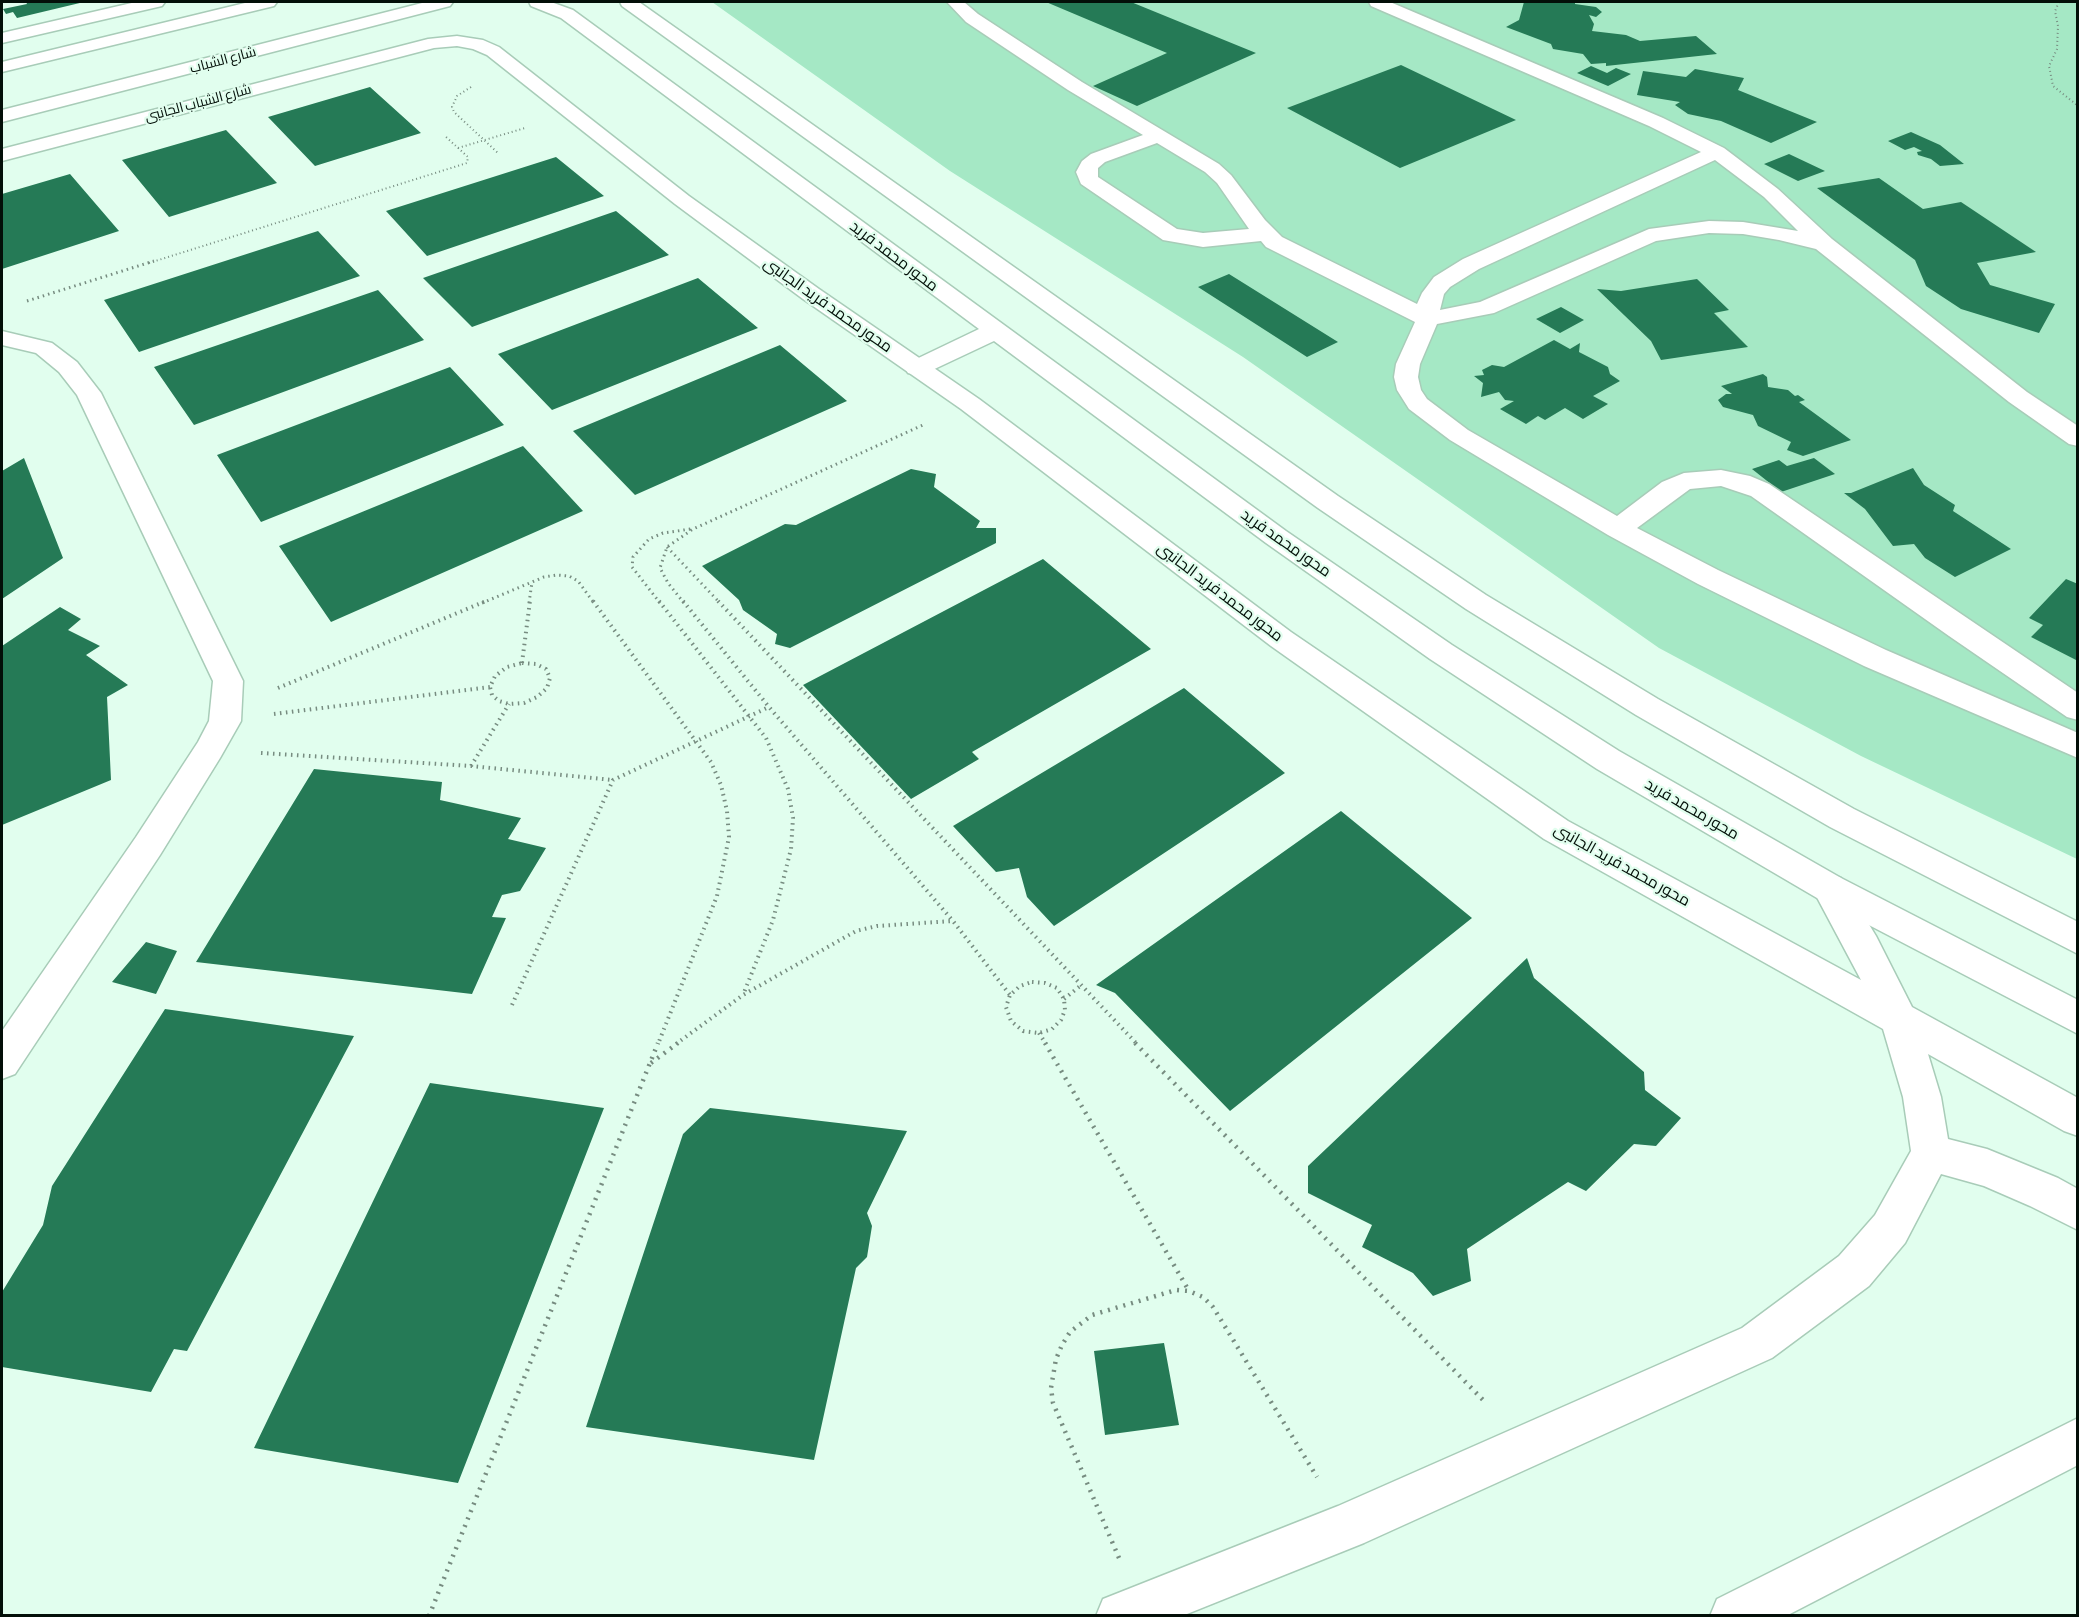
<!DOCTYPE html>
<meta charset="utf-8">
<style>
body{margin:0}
#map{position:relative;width:2079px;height:1617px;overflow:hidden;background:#e1feee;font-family:"Asap Condensed",sans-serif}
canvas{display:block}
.frame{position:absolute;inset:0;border:3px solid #030f08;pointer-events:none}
</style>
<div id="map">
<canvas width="2079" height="1617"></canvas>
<div class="frame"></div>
</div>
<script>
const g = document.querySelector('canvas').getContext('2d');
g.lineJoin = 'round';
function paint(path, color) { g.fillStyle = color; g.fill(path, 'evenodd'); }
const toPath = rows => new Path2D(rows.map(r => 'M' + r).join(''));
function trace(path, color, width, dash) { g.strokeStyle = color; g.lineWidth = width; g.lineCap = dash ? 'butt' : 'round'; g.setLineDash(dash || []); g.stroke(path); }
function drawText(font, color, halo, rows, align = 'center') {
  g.font = font + ' "Asap Condensed",Cairo,sans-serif'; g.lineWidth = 4.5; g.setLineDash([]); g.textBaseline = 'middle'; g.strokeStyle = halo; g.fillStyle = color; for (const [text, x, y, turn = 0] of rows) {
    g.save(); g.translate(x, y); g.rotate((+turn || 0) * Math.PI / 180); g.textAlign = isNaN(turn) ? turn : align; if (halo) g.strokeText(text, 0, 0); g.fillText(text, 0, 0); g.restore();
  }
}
paint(toPath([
 [712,2,2077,2,2077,859,1861,756,1659,648,1243,357,950,171]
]), '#a5e8c5');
paint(toPath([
 [26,2,84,2,17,18,13,12,6,14,3,9,27,4],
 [1046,2,1131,2,1256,53,1137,106,1093,86,1167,53],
 [1524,2,1575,2,1575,4,1596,7,1602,12,1596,17,1589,15,1594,24,1592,31,1626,35,1640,41,1696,36,1717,54,1606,66,1606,63,1591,64,1583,54,1553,49,1551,44,1506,27,1519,20],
 [1401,65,1516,120,1400,168,1287,108],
 [1591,66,1607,73,1616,68,1631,74,1608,86,1577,73],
 [1695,69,1744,78,1738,90,1817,122,1771,143,1721,121,1688,114,1675,105,1680,102,1637,95,1643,71,1686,77],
 [370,87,421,133,315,166,268,117],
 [226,130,277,183,169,217,122,160],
 [1911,132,1940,145,1964,164,1940,166,1931,159,1918,155,1917,152,1922,151,1914,147,1905,150,1888,141],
 [1789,154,1825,171,1798,181,1764,164],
 [556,157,604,196,427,256,386,211],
 [70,174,119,231,2,269,2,194],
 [1879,178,1923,209,1961,202,2036,252,1977,263,1990,285,2055,304,2039,333,1961,309,1926,286,1915,260,1817,188],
 [616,211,669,255,472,327,423,278],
 [318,231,360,276,139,352,104,300],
 [1229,274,1338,342,1307,357,1198,287],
 [698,278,758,328,552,410,498,354],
 [1697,279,1729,310,1714,313,1748,347,1661,360,1651,341,1597,289,1621,291],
 [378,290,424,340,194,425,154,367],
 [1561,307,1584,320,1560,333,1536,319],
 [1554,340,1570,349,1580,343,1579,352,1608,367,1610,374,1620,381,1593,396,1608,404,1583,419,1565,408,1545,420,1538,416,1526,424,1500,409,1514,401,1505,400,1499,392,1481,397,1483,383,1474,376,1484,375,1482,370,1492,365,1504,367],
 [780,345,847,401,635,495,573,431],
 [450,367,504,425,261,522,217,455],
 [1763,374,1767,377,1768,387,1788,390,1795,396,1798,395,1805,400,1799,402,1851,440,1803,456,1787,450,1791,442,1758,426,1753,415,1723,407,1718,400,1726,394,1732,394,1721,386],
 [523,446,583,511,331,622,279,546],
 [24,458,63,558,2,599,2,471],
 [1814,458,1835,474,1781,492,1752,469,1779,460,1787,466],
 [1913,468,1924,485,1955,505,1953,511,2011,549,1955,577,1925,558,1914,544,1893,546,1865,509,1844,493,1851,493],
 [911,469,936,474,934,487,980,521,976,528,996,528,996,543,790,648,775,644,777,634,743,610,739,600,702,566,785,524,796,525],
 [1043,559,1151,649,972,752,979,759,911,799,803,685],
 [2066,579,2078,584,2078,661,2031,637,2043,625,2029,618],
 [60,607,81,619,68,630,100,646,86,655,128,685,107,697,111,780,2,825,2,646],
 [1184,688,1285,773,1054,926,1027,897,1019,868,996,872,953,826],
 [314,769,442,782,440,800,521,818,508,839,546,848,520,891,502,895,492,917,506,918,472,994,196,962],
 [1341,811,1472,918,1230,1111,1115,993,1096,985],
 [146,942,177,951,156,994,112,982],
 [1527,958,1534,978,1644,1072,1645,1090,1681,1118,1656,1146,1634,1144,1586,1191,1568,1182,1467,1249,1471,1281,1433,1296,1413,1273,1362,1247,1372,1225,1308,1193,1308,1166],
 [165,1009,354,1036,187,1351,174,1349,151,1392,2,1367,2,1292,43,1225,52,1186],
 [430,1083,604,1108,458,1483,254,1448],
 [710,1108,907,1131,867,1213,872,1226,867,1257,856,1268,814,1460,586,1427,683,1134],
 [1164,1343,1179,1425,1105,1435,1094,1351]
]), '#257a56');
const minor = toPath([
 [136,2,165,2,162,6,2,43,2,33,136,2],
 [947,2,964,2,978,14,1082,82,1219,164,1231,175,1265,220,1282,237,1417,304,1422,293,1434,277,1463,259,1701,152,1649,126,1371,6,1369,2,1390,2,1663,118,1724,148,1778,189,1832,239,2027,392,2078,426,2078,446,2069,444,2009,402,1816,249,1779,240,1743,234,1709,233,1656,241,1494,313,1437,324,1420,364,1418,377,1421,390,1427,399,1468,430,1617,516,1662,482,1684,473,1721,470,1750,476,1769,484,2078,693,2078,720,2067,717,1949,636,1751,496,1721,486,1690,489,1637,528,1718,570,1886,650,2078,733,2078,758,1864,666,1698,584,1608,535,1450,440,1409,409,1397,390,1394,377,1396,364,1415,322,1266,247,1261,241,1203,247,1163,240,1081,184,1076,172,1082,161,1091,154,1143,135,1068,90,966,22,947,2],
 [1157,143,1205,172,1217,183,1249,229,1203,233,1177,229,1098,177,1098,168,1105,162,1157,143],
 [1715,160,1764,197,1798,231,1743,222,1709,221,1649,229,1480,302,1440,310,1444,294,1450,287,1479,269,1715,160],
 [457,36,483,40,499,47,689,196,819,289,979,399,1291,632,1568,821,1861,980,1812,888,1817,878,1829,874,1841,878,1876,936,1912,1007,2078,1098,2078,1136,2064,1131,1928,1054,1941,1097,1948,1139,1987,1149,2058,1178,2078,1189,2078,1230,2030,1206,1984,1186,1941,1174,1905,1243,1869,1286,1772,1358,1364,1543,1182,1616,1096,1616,1103,1599,1338,1506,1742,1328,1839,1256,1875,1215,1911,1151,1903,1097,1883,1029,1544,839,1271,646,961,409,803,299,675,204,487,55,473,49,457,46,434,48,2,161,2,149,428,39,457,36],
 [2,331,52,343,77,362,101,393,243,681,241,721,220,758,160,855,15,1074,2,1079,2,1031,136,837,198,742,209,721,213,681,77,395,59,372,36,353,2,345,2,331],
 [2078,1418,2078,1465,1786,1616,1710,1616,1717,1599,2078,1418]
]);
const major = toPath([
 [249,2,277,2,274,6,2,72,2,62,249,2],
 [426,2,453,2,450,6,2,122,2,110,426,2],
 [529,2,551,2,573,10,1286,531,1452,645,1619,751,1841,878,2078,1000,2078,1034,1817,898,1597,769,1430,659,1266,543,994,341,926,373,917,375,908,373,905,368,908,363,979,329,561,18,531,6,529,2],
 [620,2,639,2,1338,496,1486,595,1658,699,1854,809,2078,922,2078,954,1830,827,1636,715,1466,609,1318,508,622,6,620,2]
]);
trace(minor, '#a8ccb8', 3);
trace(major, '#a8ccb8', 3);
trace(toPath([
 [2059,2,2055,11,2058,26,2057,49,2049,66,2053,86,2078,106],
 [471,87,457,96,452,107,454,112,498,153],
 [458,148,525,128],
 [149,263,467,163,468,157,446,137]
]), '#778c80', 2, [1, 3]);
trace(toPath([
 [27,301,154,261],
 [667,547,720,603],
 [482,603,544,577,557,575,569,576,578,581,594,603],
 [529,603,532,582],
 [660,603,632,567,633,557,649,539,663,533,691,529],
 [684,603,668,583,660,568,667,547,693,529,923,425]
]), '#778c80', 3, [1.5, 4]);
trace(toPath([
 [593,601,711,762,721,785,727,811,729,837,717,896,658,1044],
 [659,601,766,738,788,789,793,818,791,849,773,920,743,995],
 [683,601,769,707,953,921,1010,995],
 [718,601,1137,1044],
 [522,663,536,664,546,669,550,678,547,688,537,697,524,703,509,704,499,701,492,695,490,687,495,676,507,667,522,663],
 [522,663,530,601],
 [278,688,486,601],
 [274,714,490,687],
 [261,753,471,766,613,780],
 [471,766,509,704],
 [1032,982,1045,983,1057,988,1064,999,1065,1010,1061,1020,1052,1029,1039,1033,1023,1031,1011,1021,1006,1007,1010,995,1020,986,1032,982],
 [1064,999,1080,986],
 [512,1005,613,780,769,707],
 [1039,1033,1046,1044],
 [676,1044,743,995,856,931,877,926,952,921]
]), '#778c80', 4, [1.5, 4.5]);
trace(toPath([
 [1045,1043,1189,1291],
 [1135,1043,1486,1403],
 [651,1063,678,1043],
 [1119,1558,1053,1403,1051,1388,1056,1359,1062,1345,1070,1332,1092,1315,1176,1290,1189,1291,1203,1297,1213,1307,1317,1477],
 [429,1616,658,1043]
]), '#778c80', 4.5, [2, 6]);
paint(minor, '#fff');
paint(major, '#fff');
drawText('14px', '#030f08', '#e1feee', [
 ["شارع الشباب",223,60,-15],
 ["شارع الشباب الجانبى",198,103,-15]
]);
drawText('16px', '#030f08', '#e1feee', [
 ["محور محمد فريد",894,256,37],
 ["محور محمد فريد الجانبى",828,305,35],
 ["محور محمد فريد",1286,543,35],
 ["محور محمد فريد الجانبى",1220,592,37],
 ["محور محمد فريد",1692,809,30],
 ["محور محمد فريد الجانبى",1622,865,29]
]);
</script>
